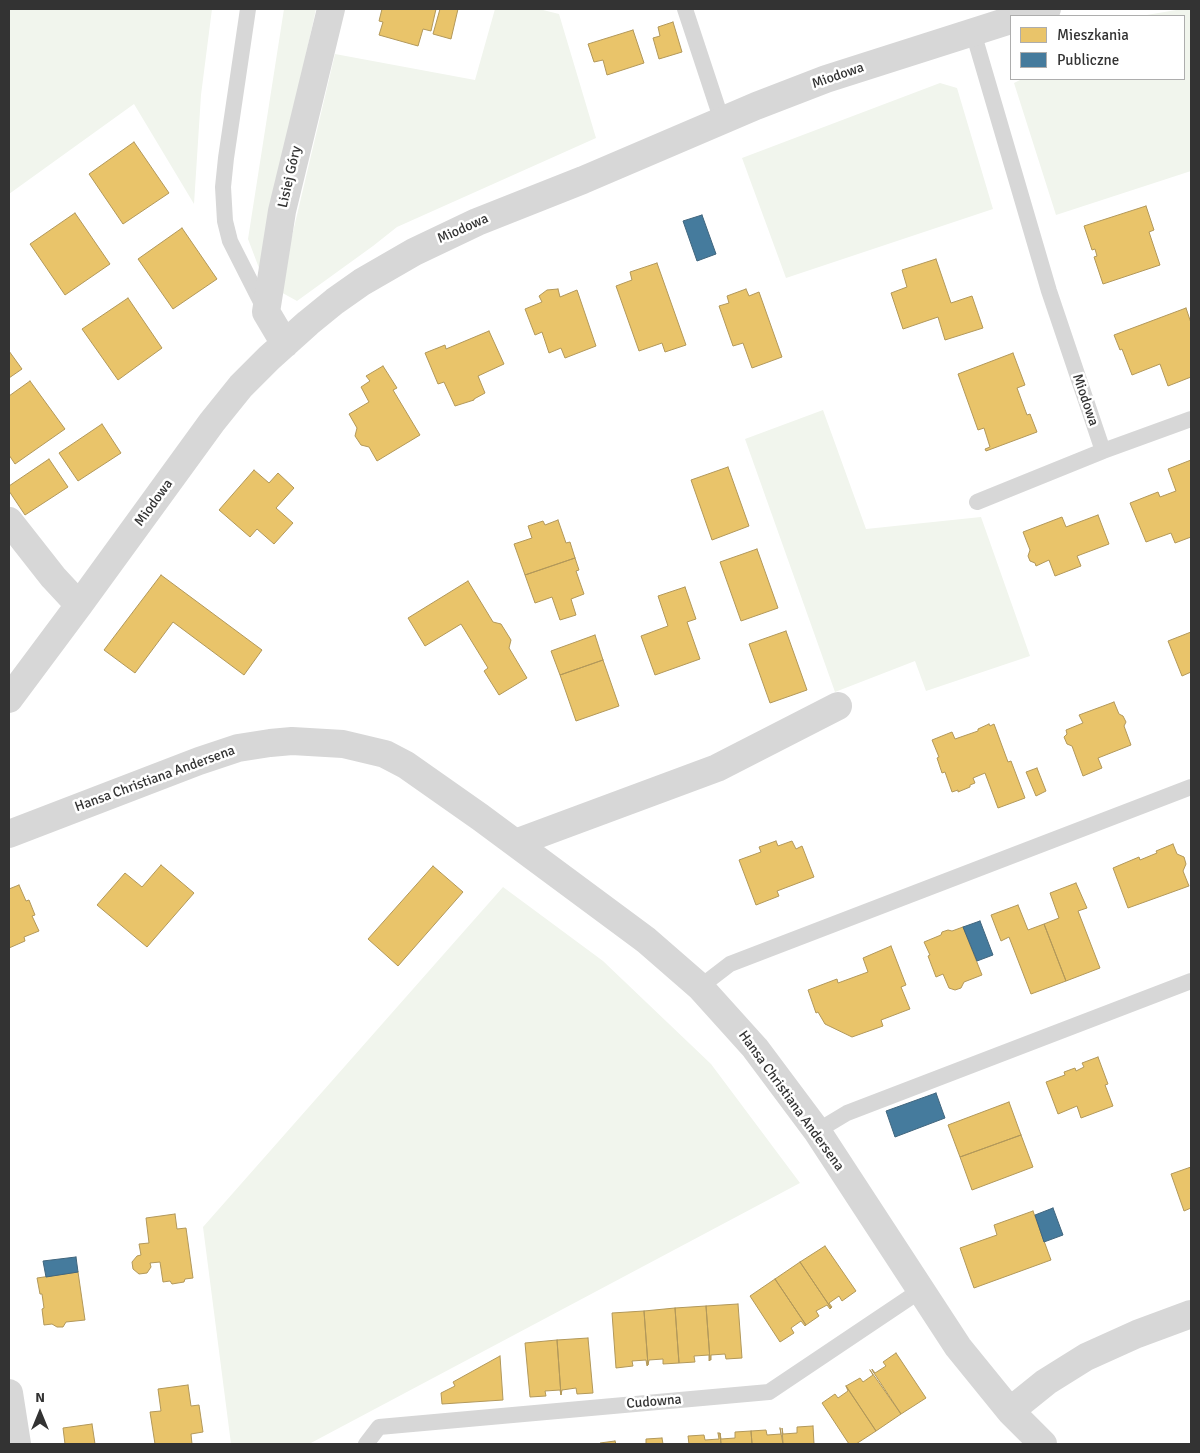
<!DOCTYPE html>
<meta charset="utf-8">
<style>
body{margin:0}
#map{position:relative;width:1200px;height:1453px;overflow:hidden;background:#fff;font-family:Signika,sans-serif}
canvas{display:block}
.frame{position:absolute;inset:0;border:10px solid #333;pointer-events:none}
.legend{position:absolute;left:1010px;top:15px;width:175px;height:65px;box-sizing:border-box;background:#fff;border:1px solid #adadad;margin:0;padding:6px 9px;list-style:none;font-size:15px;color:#333}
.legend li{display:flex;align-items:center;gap:10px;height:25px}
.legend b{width:25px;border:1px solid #adadad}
.north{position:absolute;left:15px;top:1388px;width:50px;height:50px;-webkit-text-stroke:4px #fff;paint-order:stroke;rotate:0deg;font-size:14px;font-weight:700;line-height:20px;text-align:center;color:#333}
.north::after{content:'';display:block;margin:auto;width:18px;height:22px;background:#333;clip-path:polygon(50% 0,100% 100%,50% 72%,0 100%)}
</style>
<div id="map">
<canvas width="1200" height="1453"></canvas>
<div class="frame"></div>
<ul class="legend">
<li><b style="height:14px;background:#e9c46a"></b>Mieszkania</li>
<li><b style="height:14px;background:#457b9d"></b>Publiczne</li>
</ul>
<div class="north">N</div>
</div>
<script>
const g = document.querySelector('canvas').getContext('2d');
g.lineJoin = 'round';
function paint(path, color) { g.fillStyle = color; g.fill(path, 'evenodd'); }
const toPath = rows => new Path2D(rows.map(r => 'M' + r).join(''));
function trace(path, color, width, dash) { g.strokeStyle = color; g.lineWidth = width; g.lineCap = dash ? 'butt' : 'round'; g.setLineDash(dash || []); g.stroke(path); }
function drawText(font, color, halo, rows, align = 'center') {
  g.font = font + ' Signika,sans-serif'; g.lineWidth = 5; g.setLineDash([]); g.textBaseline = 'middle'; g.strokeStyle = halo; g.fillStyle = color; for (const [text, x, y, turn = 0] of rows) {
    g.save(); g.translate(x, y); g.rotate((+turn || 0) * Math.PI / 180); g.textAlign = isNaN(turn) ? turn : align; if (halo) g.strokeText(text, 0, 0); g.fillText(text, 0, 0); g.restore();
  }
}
paint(toPath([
 [9,9,212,9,201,95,194,204,134,104,9,194],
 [284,9,316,9,259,268,248,239],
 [495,9,539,9,559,14,596,138,397,227,373,246,297,301,279,291,335,54,475,80],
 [1182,9,1191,9,1191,171,1056,215,1014,83,1022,79,1184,79,1184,16,1141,16],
 [940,83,957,88,993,209,786,278,742,158],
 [823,410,866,529,981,517,1030,656,926,691,915,661,835,692,745,439],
 [503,887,603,961,711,1064,800,1183,309,1444,231,1444,203,1227]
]), '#f1f5ed');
const homes = toPath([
 [382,9,436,9,431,31,423,29,418,46,379,35,383,22,379,21,382,9],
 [440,9,458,9,451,39,433,34,440,9],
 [673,22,682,52,659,59,653,38,660,36,658,27,673,22],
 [633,30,644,63,607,75,603,60,594,62,588,44,633,30],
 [134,142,169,193,123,224,89,174,134,142],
 [1146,206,1154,230,1149,232,1160,265,1103,284,1094,257,1097,256,1095,249,1092,250,1084,226,1146,206],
 [75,213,110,264,65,295,30,244,75,213],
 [182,228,217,279,173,309,138,259,182,228],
 [936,259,951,303,972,296,983,328,945,340,938,317,903,329,891,293,907,287,902,270,936,259],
 [657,263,686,345,665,352,662,343,639,351,616,286,632,280,630,272,657,263],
 [558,289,560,297,577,290,596,346,565,358,561,348,549,353,542,332,535,335,525,309,542,302,539,296,547,290,558,289],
 [746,289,749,296,759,292,782,357,752,368,743,343,733,346,719,306,729,303,727,296,746,289],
 [128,298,162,348,118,380,82,329,128,298],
 [1186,308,1191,323,1191,377,1168,386,1160,364,1132,375,1122,349,1120,350,1114,335,1186,308],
 [489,331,504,364,478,376,485,393,474,399,474,400,455,406,444,382,438,384,425,353,445,345,446,349,489,331],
 [9,351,22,369,9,378,9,351],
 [1013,353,1025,385,1017,388,1027,415,1030,414,1037,432,986,451,985,449,990,447,984,428,978,430,958,374,1013,353],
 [383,366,397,388,393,390,420,435,377,461,369,447,361,445,355,436,357,428,349,414,369,402,361,387,370,381,366,376,383,366],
 [30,381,65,429,15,464,9,455,9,396,30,381],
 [102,424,121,453,78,481,59,453,102,424],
 [49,459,68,487,25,515,9,491,9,486,49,459],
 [1191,460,1191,537,1175,543,1171,533,1146,542,1130,503,1158,492,1160,497,1176,491,1168,469,1191,460],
 [728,467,749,526,712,540,691,480,728,467],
 [254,470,269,483,278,473,294,488,276,508,293,523,274,544,257,529,250,537,219,510,254,470],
 [1098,515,1109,544,1077,556,1081,566,1055,576,1049,560,1036,566,1035,563,1030,561,1028,556,1030,550,1023,532,1062,517,1066,527,1098,515],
 [558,520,566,543,570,542,575,558,525,575,514,544,532,538,528,526,543,521,545,525,558,520],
 [757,549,778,608,741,621,720,562,757,549],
 [575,558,579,570,576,571,584,594,571,599,576,615,560,620,552,597,535,603,525,575,575,558],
 [161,575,262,650,244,675,173,622,135,673,104,650,161,575],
 [468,581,493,622,501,624,511,640,509,648,527,678,499,695,484,671,488,668,461,624,425,646,408,618,468,581],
 [685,587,696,619,687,622,700,659,655,675,641,636,668,626,658,596,685,587],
 [786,631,807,690,770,703,749,644,786,631],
 [1191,632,1191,672,1182,676,1168,641,1191,632],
 [595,635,603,660,560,675,551,651,595,635],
 [603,660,619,706,576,721,560,675,603,660],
 [1114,702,1119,714,1123,716,1126,722,1124,726,1131,745,1098,758,1102,768,1083,776,1072,746,1067,744,1064,737,1067,734,1066,730,1083,723,1079,715,1114,702],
 [989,724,990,726,994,724,1008,762,1011,761,1025,798,998,808,985,773,973,778,975,783,970,785,970,787,958,792,958,790,952,792,945,772,942,773,937,758,939,757,932,740,952,732,955,739,978,731,978,729,989,724],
 [1037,768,1046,791,1036,796,1026,772,1037,768],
 [776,841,778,846,792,841,796,849,802,846,814,877,777,891,779,896,756,905,739,860,761,852,759,847,776,841],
 [1173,844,1177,854,1184,857,1186,864,1183,871,1189,886,1128,908,1113,868,1139,857,1140,860,1157,853,1156,851,1173,844],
 [161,865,194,893,147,947,97,905,125,873,142,887,161,865],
 [433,866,463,892,398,966,368,939,433,866],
 [1076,883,1087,908,1078,911,1100,968,1066,981,1044,924,1059,918,1050,893,1076,883],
 [19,885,26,901,29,900,35,915,32,916,39,931,24,937,25,941,9,948,9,889,19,885],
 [1018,905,1028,930,1044,924,1066,981,1031,994,1009,937,1001,941,991,915,1018,905],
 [963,927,982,975,964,982,961,988,955,990,949,988,943,974,936,977,928,956,930,955,924,942,941,935,942,932,948,930,952,931,963,927],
 [891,946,906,985,901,987,910,1009,881,1020,883,1026,852,1037,825,1024,818,1012,816,1013,808,990,837,979,838,983,868,972,863,958,891,946],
 [1098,1057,1108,1084,1105,1085,1113,1106,1081,1118,1077,1106,1058,1114,1046,1082,1065,1075,1064,1072,1075,1068,1076,1071,1084,1067,1082,1063,1098,1057],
 [1009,1102,1021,1135,960,1157,948,1125,1009,1102],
 [1021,1135,1033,1167,972,1190,960,1157,1021,1135],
 [1191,1167,1191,1208,1184,1211,1171,1174,1191,1167],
 [1033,1211,1051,1260,974,1288,960,1248,997,1235,994,1225,1033,1211],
 [175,1214,177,1229,186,1228,193,1278,185,1279,184,1282,172,1284,170,1281,163,1282,160,1262,150,1263,151,1267,147,1273,139,1274,133,1269,132,1262,137,1256,141,1255,139,1244,149,1243,146,1218,175,1214],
 [825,1246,856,1291,842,1301,839,1296,829,1303,832,1307,831,1308,800,1262,825,1246],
 [800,1262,831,1308,830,1309,827,1305,816,1311,819,1316,806,1325,775,1279,800,1262],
 [78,1272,85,1320,66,1322,63,1327,57,1327,52,1324,44,1325,42,1309,44,1308,42,1294,40,1294,37,1278,78,1272],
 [775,1279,806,1325,805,1326,801,1321,791,1328,794,1333,780,1342,750,1296,775,1279],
 [738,1304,742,1358,726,1359,725,1354,711,1355,711,1360,710,1360,706,1306,738,1304],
 [706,1306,710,1360,709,1361,709,1355,694,1356,695,1362,679,1363,675,1308,706,1306],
 [675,1308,679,1363,663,1364,663,1359,649,1360,648,1365,644,1311,675,1308],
 [644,1311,648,1365,647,1366,646,1360,632,1361,633,1366,616,1368,612,1313,644,1311],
 [588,1338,593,1393,577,1394,576,1388,562,1390,561,1395,557,1340,588,1338],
 [557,1340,561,1395,560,1390,545,1391,546,1396,530,1397,525,1343,557,1340],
 [896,1353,926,1398,901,1414,872,1370,872,1369,875,1373,886,1366,883,1362,896,1353],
 [500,1356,503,1400,442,1404,441,1393,455,1386,453,1382,500,1356],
 [870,1370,901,1414,876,1431,846,1386,860,1378,863,1382,873,1375,870,1370],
 [188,1385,191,1406,199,1405,203,1432,191,1434,192,1444,155,1444,150,1412,161,1411,158,1389,188,1385],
 [846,1386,876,1431,856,1444,849,1444,822,1403,835,1394,838,1398,848,1391,846,1386],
 [92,1424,95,1444,65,1444,63,1428,92,1424],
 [813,1426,814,1444,783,1444,782,1428,783,1434,797,1433,797,1427,813,1426],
 [780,1428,783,1444,752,1444,751,1431,766,1430,767,1435,781,1434,780,1428],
 [751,1431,752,1444,721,1444,720,1433,721,1439,735,1438,735,1432,751,1431],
 [718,1433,720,1433,721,1444,689,1444,688,1436,704,1435,705,1440,719,1439,718,1433],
 [662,1438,663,1444,646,1444,646,1439,662,1438],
 [615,1441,616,1444,600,1444,600,1443,615,1441]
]);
paint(homes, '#e9c46a');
trace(homes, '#b2985a', 1);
const public = toPath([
 [702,215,716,254,697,261,683,221,702,215],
 [980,921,993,955,977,961,963,927,980,921],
 [936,1093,945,1118,895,1137,886,1111,936,1093],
 [1053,1208,1063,1235,1044,1242,1035,1215,1053,1208],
 [76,1257,78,1272,46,1277,43,1261,76,1257]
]);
paint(public, '#457b9d');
trace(public, '#40657d', 1);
trace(toPath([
 [248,9,226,158,223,187,225,221,230,241,266,312],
 [685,9,722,121],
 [973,32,1049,291,1103,451],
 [977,502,1103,451,1191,419],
 [700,987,730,964,1191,787],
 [817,1131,847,1113,1191,981],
 [366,1444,379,1427,769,1392,921,1290]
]), '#d7d7d7', 16);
trace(toPath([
 [1024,16,1047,9],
 [285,344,266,312,282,211,331,9],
 [9,521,53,577,79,605],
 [9,699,79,605,212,422,241,386,269,358,308,323,335,301,362,282,414,252,477,222,583,180,756,106,826,79,1011,20],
 [9,834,199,761,238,748,270,743,292,741,343,744,385,754,406,765,480,817,646,940,700,987,755,1048,817,1131,958,1347,1010,1411,1043,1444],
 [515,843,717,768,838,706],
 [9,1393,17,1444],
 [1010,1411,1046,1382,1086,1357,1137,1334,1191,1314]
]), '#d7d7d7', 28);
drawText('14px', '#333', '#fff', [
 ["Miodowa",838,76,-19],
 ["Lisiej Góry",290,177,-77],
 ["Miodowa",463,229,-24],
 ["Miodowa",1085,400,71],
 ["Miodowa",154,503,-54],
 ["Hansa Christiana Andersena",155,779,-20],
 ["Hansa Christiana Andersena",791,1101,54],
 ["Cudowna",654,1402,-5]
]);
</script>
